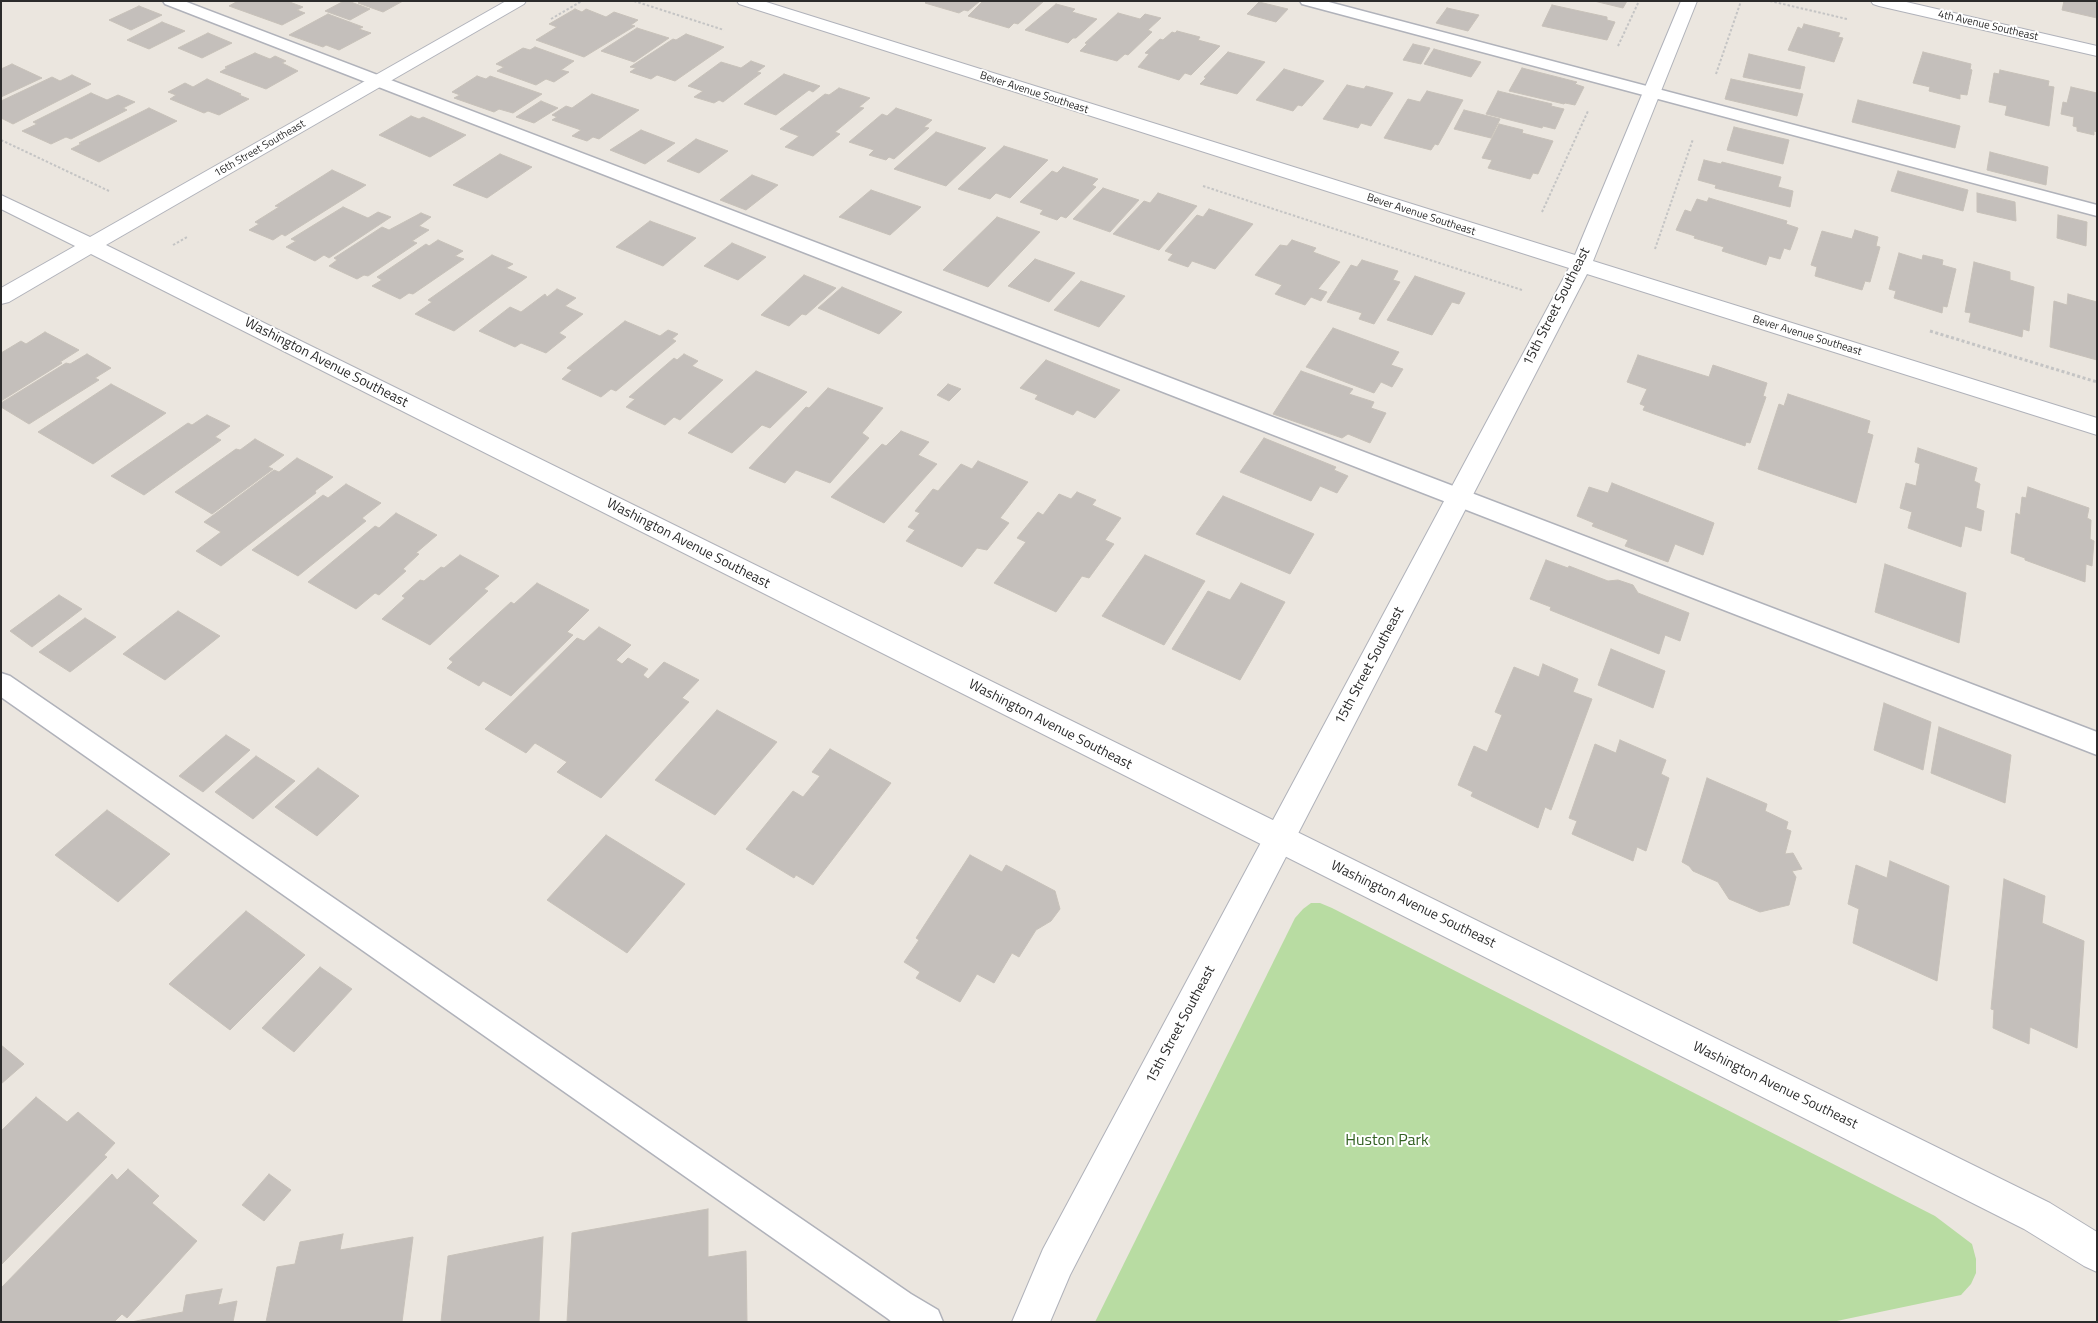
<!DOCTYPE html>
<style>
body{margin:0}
#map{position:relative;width:2098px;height:1323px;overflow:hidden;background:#ebe6df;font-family:"Titillium Web",sans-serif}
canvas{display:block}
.frame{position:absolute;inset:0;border:2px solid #2b2b2b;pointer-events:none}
</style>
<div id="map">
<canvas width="2098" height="1323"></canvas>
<div class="frame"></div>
</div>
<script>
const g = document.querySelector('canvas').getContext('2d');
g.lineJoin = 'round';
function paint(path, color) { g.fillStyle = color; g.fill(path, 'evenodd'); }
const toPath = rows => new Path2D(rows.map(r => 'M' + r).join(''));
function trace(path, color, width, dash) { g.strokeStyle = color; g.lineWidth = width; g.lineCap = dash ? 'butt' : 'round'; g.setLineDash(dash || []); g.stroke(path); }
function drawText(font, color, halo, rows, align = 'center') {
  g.font = font + ' "Titillium Web",sans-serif'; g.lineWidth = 4; g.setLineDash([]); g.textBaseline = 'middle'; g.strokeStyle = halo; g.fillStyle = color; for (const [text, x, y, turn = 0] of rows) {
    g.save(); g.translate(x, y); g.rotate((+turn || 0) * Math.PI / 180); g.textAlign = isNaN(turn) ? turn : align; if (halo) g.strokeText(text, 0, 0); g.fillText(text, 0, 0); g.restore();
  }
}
paint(toPath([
 [1311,903,1320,903,1332,908,1935,1216,1972,1244,1976,1259,1976,1273,1971,1284,1961,1295,1832,1322,1095,1322,1295,918,1303,909]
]), '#b8dca2');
const building = toPath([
 [238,1,287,1,303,7,297,10,305,13,282,25,229,6,238,1],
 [344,1,348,1,370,9,350,20,325,11,344,1],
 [362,1,403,1,383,12,358,3,362,1],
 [927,1,980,1,968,11,964,10,959,13,925,3,927,1],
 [983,1,1044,1,1018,24,1014,23,1009,28,968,16,983,1],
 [1594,1,1627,1,1623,8,1594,1],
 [2064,1,2097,1,2097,18,2062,10,2064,1],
 [1259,2,1288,9,1276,22,1247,14,1259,2],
 [1056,4,1075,9,1072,12,1097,19,1076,38,1073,38,1068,43,1025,30,1056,4],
 [1552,5,1607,17,1607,20,1615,22,1607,40,1542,26,1552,5],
 [139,6,162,15,131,30,109,20,139,6],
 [1447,8,1479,15,1468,31,1436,23,1447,8],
 [575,9,582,12,586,9,606,17,614,12,638,20,631,25,635,26,584,57,536,40,557,27,549,24,575,9],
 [1118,13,1140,19,1145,14,1161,18,1148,30,1152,32,1128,55,1125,54,1117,61,1080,51,1087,44,1085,43,1118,13],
 [328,14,363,27,359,29,371,33,339,50,326,45,323,47,289,35,328,14],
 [162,22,185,31,149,49,127,40,162,22],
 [1804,24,1840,33,1838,37,1843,38,1834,62,1788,50,1798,27,1802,29,1804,24],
 [637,28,669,38,634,62,601,51,637,28],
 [1177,31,1200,37,1198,40,1220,46,1191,75,1185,73,1179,80,1138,67,1149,54,1145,53,1160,39,1163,40,1172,32,1175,33,1177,31],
 [208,33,232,43,202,58,178,48,208,33],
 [686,34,724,47,675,81,657,75,651,79,630,72,636,68,630,67,673,39,676,40,686,34],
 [1413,44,1430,48,1421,64,1403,60,1413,44],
 [535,47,574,61,561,70,569,72,554,82,546,79,536,85,497,71,504,67,496,64,523,48,530,50,535,47],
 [1434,49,1481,62,1471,77,1424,64,1434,49],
 [1228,52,1265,62,1237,94,1200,84,1206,78,1204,77,1228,52],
 [1923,52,1971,64,1970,69,1972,70,1967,95,1960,94,1960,99,1929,91,1930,87,1913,83,1923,52],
 [255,53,270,59,275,56,286,61,282,63,298,71,266,89,220,72,227,68,225,67,255,53],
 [1749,54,1805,67,1800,89,1743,77,1749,54],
 [751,61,765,66,757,72,761,73,723,102,719,100,714,103,694,97,703,91,688,86,721,62,741,68,751,61],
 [12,64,42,78,1,97,1,69,12,64],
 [1522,68,1577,82,1575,84,1584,87,1575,105,1565,103,1564,104,1509,91,1522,68],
 [1284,69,1324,81,1302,106,1298,105,1293,111,1256,100,1284,69],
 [2000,70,2049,81,2048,86,2054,87,2049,126,2005,115,2007,106,1989,102,1994,73,1999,74,2000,70],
 [784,74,820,86,813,92,809,90,776,115,744,104,784,74],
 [72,75,91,84,13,124,1,118,1,101,52,77,60,81,72,75],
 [477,76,486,79,490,76,542,94,513,113,499,109,494,112,454,98,460,95,452,92,477,76],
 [207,79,241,94,239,95,249,99,219,115,208,111,204,113,170,99,176,95,168,92,185,83,193,87,207,79],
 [1731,79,1803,94,1797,116,1725,99,1731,79],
 [1347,85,1364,89,1366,86,1393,93,1371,126,1361,123,1358,128,1323,119,1347,85],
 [2071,87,2097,93,2097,132,2094,131,2094,135,2077,131,2077,127,2073,126,2074,117,2061,114,2063,102,2067,103,2071,87],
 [839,88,870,98,859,107,864,108,835,132,840,134,813,156,785,147,799,136,780,129,825,94,829,95,839,88],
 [1427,91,1463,100,1438,145,1435,144,1431,150,1384,138,1408,99,1420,102,1427,91],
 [1498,91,1552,104,1551,106,1564,109,1555,129,1543,126,1542,128,1486,114,1498,91],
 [91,93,107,100,118,95,135,102,123,108,127,110,71,139,66,137,51,144,22,131,37,124,33,122,91,93],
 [592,94,639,110,599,139,593,137,587,141,572,136,581,130,552,120,557,117,552,115,566,106,572,108,592,94],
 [1858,100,1960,126,1955,148,1852,122,1858,100],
 [541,101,558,108,534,123,516,117,541,101],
 [149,108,177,121,99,162,71,149,81,144,79,143,149,108],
 [896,108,932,120,924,127,929,128,894,159,889,157,886,160,869,155,874,150,849,142,882,114,887,116,896,108],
 [1464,110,1500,119,1491,138,1454,129,1464,110],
 [411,116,419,119,423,117,466,135,430,157,379,135,411,116],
 [1499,124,1523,130,1522,133,1553,141,1538,174,1533,173,1530,179,1488,168,1492,160,1482,158,1499,124],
 [1734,127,1789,140,1783,164,1727,150,1734,127],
 [641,130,675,143,645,164,610,150,641,130],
 [936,132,986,148,946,186,894,169,936,132],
 [696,139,728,151,699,173,667,161,696,139],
 [1004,146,1048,160,1010,198,996,193,990,199,958,189,1004,146],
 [1990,152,2048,167,2046,185,1987,170,1990,152],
 [500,154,532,167,487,198,453,185,500,154],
 [1704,160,1721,164,1722,162,1781,177,1778,187,1793,191,1790,207,1715,188,1716,185,1698,180,1704,160],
 [1063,167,1098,179,1092,185,1096,187,1066,218,1061,216,1057,220,1040,214,1043,210,1020,202,1052,171,1057,173,1063,167],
 [332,170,366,185,285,236,282,234,273,240,249,230,259,224,255,222,279,207,275,206,332,170],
 [1898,171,1968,190,1963,211,1891,191,1898,171],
 [752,175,778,185,746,210,720,200,752,175],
 [1103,188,1139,200,1110,232,1073,219,1103,188],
 [871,190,921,207,890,235,839,217,871,190],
 [1158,193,1197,206,1159,250,1113,234,1144,201,1150,203,1158,193],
 [1977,193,2015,202,2016,221,1977,212,1977,193],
 [1709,198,1787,221,1786,224,1798,228,1790,250,1784,248,1780,259,1769,256,1766,265,1722,251,1724,247,1694,238,1695,236,1676,230,1685,210,1691,212,1697,199,1707,202,1709,198],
 [343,207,368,218,378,212,391,217,329,258,324,255,315,261,286,247,296,241,291,239,343,207],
 [1209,209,1253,224,1215,269,1192,261,1188,267,1168,260,1173,254,1165,251,1197,215,1203,217,1209,209],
 [421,213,431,217,419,226,429,230,412,241,417,243,368,276,364,275,357,279,329,266,337,260,334,258,382,227,389,230,421,213],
 [2058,215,2087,222,2086,246,2057,238,2058,215],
 [997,217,1040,232,988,287,943,270,997,217],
 [650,221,696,238,663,266,616,247,650,221],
 [1855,230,1878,237,1876,246,1880,247,1870,282,1865,281,1862,290,1815,276,1817,267,1811,265,1822,231,1852,239,1855,230],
 [438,240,463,251,455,256,464,259,413,294,409,293,400,299,372,286,382,280,377,277,426,244,429,246,438,240],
 [1292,240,1316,248,1313,252,1340,262,1318,289,1327,292,1321,301,1311,297,1305,305,1275,294,1282,285,1255,275,1280,245,1287,246,1292,240],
 [732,243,766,257,738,280,704,266,732,243],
 [1899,253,1922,260,1923,255,1943,260,1942,265,1956,269,1947,307,1943,306,1942,313,1894,298,1896,291,1889,289,1899,253],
 [492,255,513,264,506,268,527,277,454,331,415,314,432,302,428,300,492,255],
 [1035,259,1075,273,1049,302,1008,286,1035,259],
 [1362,260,1398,271,1393,280,1400,282,1374,324,1359,319,1362,313,1327,302,1351,265,1357,267,1362,260],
 [1974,262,2010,272,2010,280,2034,287,2029,331,2023,329,2022,337,1969,322,1971,313,1965,312,1974,262],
 [804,275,836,288,806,315,802,314,789,326,761,315,804,275],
 [1415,276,1465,293,1459,304,1452,302,1432,335,1387,320,1415,276],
 [1081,281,1125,296,1099,327,1054,310,1081,281],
 [842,287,902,312,879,334,818,308,842,287],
 [557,289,576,298,565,306,583,314,559,333,566,337,546,353,521,343,515,347,479,331,510,307,521,312,545,294,547,297,557,289],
 [2068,294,2097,302,2097,360,2050,347,2054,301,2067,305,2068,294],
 [625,321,660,336,668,330,678,334,672,339,676,341,616,391,611,389,601,397,562,379,572,370,567,368,625,321],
 [1333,328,1399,352,1391,365,1403,369,1392,387,1381,382,1374,393,1306,367,1333,328],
 [45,332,79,350,60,362,62,363,1,401,1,353,21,341,26,344,45,332],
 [87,354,111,368,95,378,99,380,29,424,1,407,1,403,66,363,70,364,87,354],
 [684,354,698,361,692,366,723,380,680,420,674,417,665,425,626,407,635,399,629,397,674,358,677,360,684,354],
 [1638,355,1709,377,1713,365,1767,383,1763,396,1766,397,1750,443,1746,442,1745,446,1643,410,1645,406,1640,404,1647,389,1627,382,1638,355],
 [1046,360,1120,390,1095,418,1077,410,1073,415,1035,399,1038,395,1020,388,1046,360],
 [756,371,807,392,770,428,762,425,732,453,688,433,756,371],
 [1301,371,1353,389,1349,394,1374,402,1371,408,1386,413,1370,443,1348,434,1342,438,1273,414,1301,371],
 [111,384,166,413,93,464,38,432,111,384],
 [948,384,961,389,949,401,937,395,948,384],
 [828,388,883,408,862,433,869,438,830,483,796,470,785,483,749,468,806,407,809,408,828,388],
 [1788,394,1870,421,1867,433,1873,435,1856,503,1758,469,1779,404,1784,406,1788,394],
 [207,415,230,426,215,437,221,440,144,495,111,476,188,423,192,425,207,415],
 [901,431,929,442,918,455,937,464,884,523,831,497,882,444,886,446,901,431],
 [1264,438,1336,467,1334,470,1348,476,1337,493,1320,486,1311,501,1240,472,1264,438],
 [255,439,284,455,268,467,273,469,212,514,175,492,236,449,240,450,255,439],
 [1918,448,1977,468,1974,481,1980,484,1976,508,1984,511,1981,531,1965,526,1961,547,1908,528,1912,512,1900,508,1906,483,1916,486,1920,464,1915,462,1918,448],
 [297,458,333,477,315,491,316,493,221,566,196,551,221,532,204,522,274,470,279,472,297,458],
 [978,461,1028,482,1000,518,1009,523,987,550,977,548,962,567,906,541,915,530,908,527,920,513,915,511,933,489,938,491,961,464,972,469,978,461],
 [1612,483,1714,523,1703,555,1675,544,1668,562,1625,546,1628,540,1592,526,1594,523,1577,516,1589,487,1608,493,1612,483],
 [346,484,381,503,362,518,366,521,298,576,252,550,323,495,328,498,346,484],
 [2028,487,2089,508,2087,518,2091,520,2090,539,2094,541,2092,566,2086,564,2085,582,2025,560,2025,558,2011,553,2016,513,2020,515,2022,497,2026,498,2028,487],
 [1077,492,1096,500,1092,505,1121,518,1105,540,1114,544,1089,578,1082,576,1056,612,994,583,1026,542,1017,538,1038,512,1043,515,1059,494,1071,499,1077,492],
 [1223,496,1314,534,1290,574,1196,534,1223,496],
 [396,513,437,535,416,553,419,554,403,569,406,571,379,595,375,593,356,609,308,582,375,526,379,528,396,513],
 [460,555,499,576,484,589,488,591,430,645,382,619,405,598,402,596,420,580,424,581,441,567,444,568,460,555],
 [1145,555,1205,581,1164,645,1102,616,1145,555],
 [1546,560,1568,568,1569,566,1608,581,1618,580,1633,585,1638,593,1689,613,1680,641,1665,635,1659,654,1550,610,1551,607,1530,599,1546,560],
 [1885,564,1966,593,1959,643,1875,612,1885,564],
 [537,583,589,610,567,632,573,635,511,696,483,681,479,686,447,668,453,662,449,659,511,602,514,604,537,583],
 [1241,583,1285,602,1240,680,1172,649,1208,591,1230,600,1241,583],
 [59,595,82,609,32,647,10,631,59,595],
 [178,611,220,636,165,680,123,654,178,611],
 [85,618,116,637,70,672,39,652,85,618],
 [599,627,631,645,616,660,622,664,628,658,648,669,643,675,648,679,664,662,699,680,682,698,689,702,601,798,557,772,567,762,535,743,526,753,485,729,577,638,584,641,599,627],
 [1611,649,1665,671,1653,708,1598,685,1611,649],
 [1543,664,1578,679,1573,692,1592,699,1551,810,1545,807,1538,828,1471,796,1473,792,1458,785,1474,746,1487,752,1502,715,1495,712,1514,667,1539,677,1543,664],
 [1884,703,1931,722,1923,770,1874,750,1884,703],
 [717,710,777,742,715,815,655,780,717,710],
 [1939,727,2011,755,2005,803,1931,773,1939,727],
 [226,735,250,750,203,792,179,776,226,735],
 [1620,740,1666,760,1661,774,1669,778,1646,851,1637,847,1633,861,1572,834,1577,821,1569,818,1595,744,1616,753,1620,740],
 [830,749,891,783,813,885,796,875,794,878,746,849,793,791,803,797,820,776,812,772,830,749],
 [256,756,295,781,253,819,215,792,256,756],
 [318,768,359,796,317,836,275,807,318,768],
 [1707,778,1767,804,1765,811,1788,822,1786,829,1791,831,1785,854,1793,853,1802,869,1792,871,1796,877,1789,905,1760,912,1729,899,1718,882,1693,871,1689,866,1682,862,1707,778],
 [107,810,170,854,118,902,55,855,107,810],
 [606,835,685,884,627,953,547,900,606,835],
 [970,855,1002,872,1006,865,1055,891,1060,909,1051,921,1036,930,1019,957,1012,953,994,983,977,974,960,1002,916,978,920,972,904,962,919,940,916,938,970,855],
 [1890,861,1949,886,1937,981,1853,943,1859,909,1848,904,1856,865,1887,878,1890,861],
 [2004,879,2045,896,2042,923,2084,941,2077,1048,2030,1027,2029,1044,1993,1028,1994,1010,1991,1009,2004,879],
 [246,911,305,955,230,1030,169,984,246,911],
 [320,967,352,989,294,1052,262,1028,320,967],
 [1,1045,24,1064,1,1084,1,1045],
 [36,1097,67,1122,78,1112,115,1143,104,1155,107,1157,1,1265,1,1131,36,1097],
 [128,1169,159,1196,152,1203,197,1241,127,1318,122,1314,114,1322,1,1322,1,1288,112,1174,117,1180,128,1169],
 [269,1174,291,1190,264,1221,242,1205,269,1174],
 [708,1209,708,1257,746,1251,747,1322,567,1322,572,1233,708,1209],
 [343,1234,340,1250,413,1237,402,1322,266,1322,277,1267,295,1264,300,1242,343,1234],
 [543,1237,539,1322,441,1322,448,1256,543,1237],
 [222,1289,218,1305,237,1301,233,1322,131,1322,183,1312,186,1295,222,1289]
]);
paint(building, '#c4bfbb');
trace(building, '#c7c1b9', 1);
const service = toPath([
 [163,1,184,1,2097,732,2097,755,165,4,163,1],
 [1300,1,1325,1,2097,205,2097,216,1302,4,1300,1],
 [1,673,10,676,911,1294,938,1310,943,1322,892,1322,887,1318,1,697,1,673]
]);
const minor = toPath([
 [506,1,526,1,524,4,106,245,2050,1203,2097,1232,2097,1272,2084,1266,2024,1229,91,254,9,302,1,304,1,288,75,246,1,209,1,195,90,237,506,1],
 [1871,1,1902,1,2097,46,2097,56,1879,6,1873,4,1871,1]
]);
const tertiary = toPath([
 [737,1,763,1,1575,255,1681,1,1697,1,1593,261,2097,418,2097,435,1587,274,1070,1275,1050,1322,1012,1322,1043,1249,1569,268,739,4,737,1]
]);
trace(service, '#b0b2ba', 3);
trace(minor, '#b0b2ba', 2);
trace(tertiary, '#b0b2ba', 2);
trace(toPath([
 [634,1,724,30],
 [1770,1,1847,19],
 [551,19,582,1],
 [1618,46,1639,1],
 [1716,74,1741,1],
 [1,140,109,191],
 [1203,186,1522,290],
 [1542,212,1588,111],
 [173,245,187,237],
 [1655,249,1693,139]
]), '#c4c4c4', 2, [2.5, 2]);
trace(toPath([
 [1930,331,2097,382]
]), '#c4c4c4', 3, [3, 2.5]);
paint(service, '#fff');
paint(minor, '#fff');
paint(tertiary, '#fff');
drawText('11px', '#2b2b2b', '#fff', [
 ["4th Avenue Southeast",1988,26,13],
 ["Bever Avenue Southeast",1034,93,18],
 ["16th Street Southeast",260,149,-30],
 ["Bever Avenue Southeast",1421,215,18],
 ["Bever Avenue Southeast",1807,336,17]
]);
drawText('14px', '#2b2b2b', '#fff', [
 ["15th Street Southeast",1557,307,-63],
 ["Washington Avenue Southeast",326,363,27],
 ["Washington Avenue Southeast",688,544,27],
 ["15th Street Southeast",1370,666,-62],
 ["Washington Avenue Southeast",1050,725,27],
 ["Washington Avenue Southeast",1413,905,26],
 ["15th Street Southeast",1181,1025,-62],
 ["Washington Avenue Southeast",1775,1086,26]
]);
drawText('16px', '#336123', '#fff', [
 ["Huston Park",1387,1141]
]);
</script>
